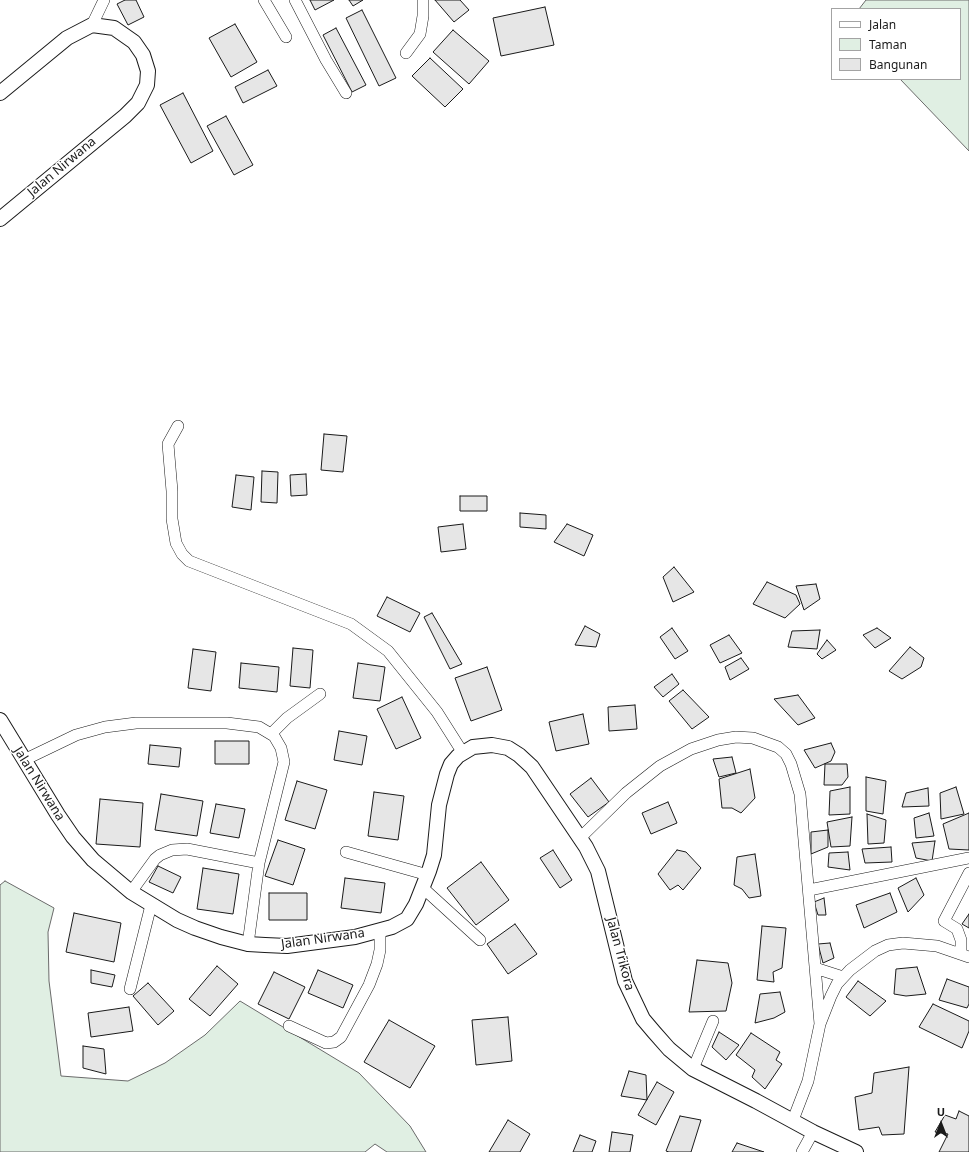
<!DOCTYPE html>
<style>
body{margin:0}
#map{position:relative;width:969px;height:1152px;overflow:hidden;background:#fff;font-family:"Noto Sans",sans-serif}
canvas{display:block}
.legend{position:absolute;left:831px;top:8px;width:130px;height:72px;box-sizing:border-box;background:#fff;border:1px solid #a3a3a3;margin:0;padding:5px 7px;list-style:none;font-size:12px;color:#1a1a1a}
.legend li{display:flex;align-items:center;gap:8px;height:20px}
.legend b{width:20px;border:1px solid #a3a3a3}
.north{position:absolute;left:921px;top:1104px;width:40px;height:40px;-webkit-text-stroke:3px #fff;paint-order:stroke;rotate:0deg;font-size:11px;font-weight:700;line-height:16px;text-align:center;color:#1a1a1a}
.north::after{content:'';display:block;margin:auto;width:14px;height:18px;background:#1a1a1a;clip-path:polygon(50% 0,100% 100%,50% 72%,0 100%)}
</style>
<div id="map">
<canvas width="969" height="1152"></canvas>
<ul class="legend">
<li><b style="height:5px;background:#fff"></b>Jalan</li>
<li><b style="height:11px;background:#e0efe3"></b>Taman</li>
<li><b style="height:11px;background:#e6e6e6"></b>Bangunan</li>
</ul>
<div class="north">U</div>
</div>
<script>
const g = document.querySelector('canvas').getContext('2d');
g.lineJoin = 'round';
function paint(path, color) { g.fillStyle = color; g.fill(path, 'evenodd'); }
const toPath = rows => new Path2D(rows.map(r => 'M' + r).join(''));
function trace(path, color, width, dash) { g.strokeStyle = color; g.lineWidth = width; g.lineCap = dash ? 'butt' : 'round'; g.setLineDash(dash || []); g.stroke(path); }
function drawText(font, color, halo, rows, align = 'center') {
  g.font = font + ' "Noto Sans",sans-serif'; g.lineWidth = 3; g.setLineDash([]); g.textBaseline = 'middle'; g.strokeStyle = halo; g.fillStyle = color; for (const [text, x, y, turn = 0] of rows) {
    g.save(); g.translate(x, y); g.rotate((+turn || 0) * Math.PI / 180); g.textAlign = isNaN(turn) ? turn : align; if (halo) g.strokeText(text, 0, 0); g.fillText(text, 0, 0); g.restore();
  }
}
const green = toPath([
 [866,0,969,0,969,151,900,79,960,79,960,9,859,9,866,0],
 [5,881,54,908,48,932,49,981,61,1076,128,1081,165,1063,205,1035,240,1001,359,1073,410,1126,426,1152,387,1152,375,1144,365,1152,0,1152,0,885,5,881]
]);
paint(green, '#e0efe3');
trace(green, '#6a6a6a', 1);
const building = toPath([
 [125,0,136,0,144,17,128,25,117,4,125,0],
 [310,0,334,0,315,10,310,0],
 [349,0,363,0,353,6,349,0],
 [435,0,460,0,469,10,454,22,435,0],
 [545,7,554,45,501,56,493,18,545,7],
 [362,10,396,78,379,86,346,18,362,10],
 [235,24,257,62,231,77,209,38,235,24],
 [336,28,366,85,352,92,323,35,336,28],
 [453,30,489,61,469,84,433,52,453,30],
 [430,58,463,89,445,107,412,76,430,58],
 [268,70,277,86,243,103,235,87,268,70],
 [183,93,213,151,191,163,160,105,183,93],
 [226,116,253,165,234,175,207,126,226,116],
 [324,434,347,436,343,472,321,470,324,434],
 [262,471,278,472,277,503,261,502,262,471],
 [306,474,307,495,291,496,290,475,306,474],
 [236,475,254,477,251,510,232,507,236,475],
 [460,496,487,496,487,511,460,511,460,496],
 [520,513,546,515,546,529,520,527,520,513],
 [463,524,466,549,441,552,438,527,463,524],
 [567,524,593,535,584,556,554,542,567,524],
 [674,567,694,592,673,602,663,577,674,567],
 [767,582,796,595,800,604,785,618,753,604,767,582],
 [816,584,820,599,804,610,796,586,816,584],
 [387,597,420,613,410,632,377,616,387,597],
 [432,613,462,664,450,669,424,617,432,613],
 [585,626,600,634,596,647,575,645,585,626],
 [672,628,688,651,675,659,660,637,672,628],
 [877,628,891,638,875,648,863,635,877,628],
 [820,630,817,649,788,647,792,631,820,630],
 [729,635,742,653,720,663,710,645,729,635],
 [827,640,836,650,822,659,817,654,827,640],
 [910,647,924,658,921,667,902,679,889,671,910,647],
 [293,648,313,650,310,688,290,686,293,648],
 [193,649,216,652,211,691,188,688,193,649],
 [741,658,749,669,730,680,725,667,741,658],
 [241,663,279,667,277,692,239,688,241,663],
 [358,663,385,667,380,701,353,698,358,663],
 [487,667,502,710,471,721,455,678,487,667],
 [672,674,679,684,663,697,654,687,672,674],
 [683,690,709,717,692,729,669,701,683,690],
 [798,695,815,718,798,725,774,699,798,695],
 [402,697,421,738,396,749,377,709,402,697],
 [635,705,637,729,609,731,608,707,635,705],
 [583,714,589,744,556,751,549,722,583,714],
 [339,731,367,736,362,765,334,760,339,731],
 [215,741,249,741,249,764,215,764,215,741],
 [831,743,835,752,831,761,815,768,804,750,831,743],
 [150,745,181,748,179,767,148,764,150,745],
 [732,757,736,773,719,777,713,759,732,757],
 [825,764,847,764,848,777,842,785,824,785,825,764],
 [750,769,755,798,741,813,732,808,722,808,719,779,750,769],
 [866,777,886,781,883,814,866,811,866,777],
 [591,778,609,802,588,817,570,794,591,778],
 [297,781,327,790,315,829,285,820,297,781],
 [850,787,850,814,829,815,830,791,850,787],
 [956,787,964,814,941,819,940,793,956,787],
 [928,788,929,806,902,807,906,793,928,788],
 [374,792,404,796,398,840,368,836,374,792],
 [161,794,203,801,197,836,155,830,161,794],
 [100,799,143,803,140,847,96,844,100,799],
 [668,802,677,823,651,834,642,813,668,802],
 [216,804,245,809,239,838,210,833,216,804],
 [929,813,934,836,916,838,914,818,929,813],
 [969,813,969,850,949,849,943,824,969,813],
 [867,814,886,820,884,843,868,844,867,814],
 [852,817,850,846,831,847,827,822,852,817],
 [828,830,828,847,811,854,811,832,828,830],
 [278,840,305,849,293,885,265,876,278,840],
 [935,841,932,861,916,858,912,843,935,841],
 [891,847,892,862,865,863,862,849,891,847],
 [553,850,572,880,560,888,540,858,553,850],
 [677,850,686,852,701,868,683,890,678,885,670,890,658,874,677,850],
 [848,852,850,870,828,867,829,853,848,852],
 [755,854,761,896,749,898,742,889,734,885,737,857,755,854],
 [481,862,509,900,476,925,447,888,481,862],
 [158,866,181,877,173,893,149,882,158,866],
 [203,868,239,874,233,914,197,909,203,868],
 [345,878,385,883,381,913,341,908,345,878],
 [916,878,924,895,908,912,898,888,916,878],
 [269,893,307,893,307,920,269,920,269,893],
 [890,893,897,912,864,928,856,905,890,893],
 [824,898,826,915,818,915,814,902,824,898],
 [74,913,121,923,114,962,66,952,74,913],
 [969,914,969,928,962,924,969,914],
 [515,924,537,954,508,974,487,944,515,924],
 [762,926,786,928,782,968,773,972,774,982,757,980,762,926],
 [830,943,834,958,823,963,818,944,830,943],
 [697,960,728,963,732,983,726,1011,689,1012,697,960],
 [217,966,238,984,210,1016,189,999,217,966],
 [917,967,926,994,906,996,894,994,896,969,917,967],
 [91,970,115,975,112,987,91,983,91,970],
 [318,970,353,985,343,1008,308,993,318,970],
 [274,972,305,987,289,1019,258,1004,274,972],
 [947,979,969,987,969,1004,967,1008,939,1000,947,979],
 [858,981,886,1001,870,1016,846,997,858,981],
 [148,983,174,1011,158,1025,133,996,148,983],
 [780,992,785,1012,774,1018,755,1023,760,994,780,992],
 [933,1004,969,1021,969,1031,962,1048,919,1027,933,1004],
 [129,1007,133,1031,91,1037,88,1013,129,1007],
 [508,1017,512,1061,476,1065,472,1020,508,1017],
 [389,1020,435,1046,410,1088,364,1062,389,1020],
 [719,1032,739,1045,726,1060,712,1047,719,1032],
 [751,1033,780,1052,776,1060,782,1064,765,1089,752,1077,755,1070,736,1055,751,1033],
 [83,1046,104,1049,106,1074,83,1068,83,1046],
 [909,1067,904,1134,882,1135,879,1127,859,1130,855,1097,872,1093,874,1073,909,1067],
 [629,1071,646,1075,647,1100,621,1096,629,1071],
 [657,1082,674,1092,656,1125,638,1115,657,1082],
 [959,1111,969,1116,969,1152,939,1152,948,1134,935,1132,945,1115,956,1119,959,1111],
 [680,1116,701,1120,691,1152,669,1152,666,1151,680,1116],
 [508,1120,530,1134,520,1152,489,1152,508,1120],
 [612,1132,633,1135,630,1152,609,1152,612,1132],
 [580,1135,596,1141,592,1152,573,1152,580,1135],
 [737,1143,764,1152,732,1152,737,1143]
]);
paint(building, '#e6e6e6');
trace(building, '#1a1a1a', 1);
const minor = toPath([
 [264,0,286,37],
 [295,0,326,60,346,93],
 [92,25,104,0],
 [406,53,420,34,423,16,423,0],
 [178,426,168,444,172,491,172,519,176,543,182,554,189,561,351,624,388,651,437,712,463,753],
 [271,734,287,718,320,694],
 [24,760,76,735,105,727,136,723,227,723,259,727,274,736,281,748,284,762,259,863,248,944],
 [580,838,626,793,660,766,691,749,718,740,736,737,753,738,778,747,786,754,791,764,800,794,820,1024],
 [346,852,428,875],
 [423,888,480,940],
 [809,890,969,858],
 [131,892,155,859,160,855,172,850,187,849,259,863],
 [961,953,961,940,957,929,944,921,969,873],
 [815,968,843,977],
 [130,989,151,905],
 [289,1026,326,1043,334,1042,341,1037,369,985,377,964,380,950,380,930],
 [693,1069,713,1021],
 [793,1120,808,1081,820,1024,831,996,837,984,850,970,875,951,888,945,903,943,937,946,969,957],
 [802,1152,813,1132]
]);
const tertiary = toPath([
 [0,93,67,38,92,25,114,28,134,42,143,55,148,71,147,85,138,103,125,116,0,219],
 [0,720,58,815,73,837,93,860,131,892,177,920,195,928,221,937,248,944,265,945,287,946,355,937,392,927,407,919,416,904,429,871,434,855,439,805,447,774,451,764,458,756,473,747,492,745,508,748,519,755,532,767,586,847,598,871,625,981,643,1019,654,1032,669,1049,693,1069,756,1101,813,1132,856,1152]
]);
trace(minor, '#1a1a1a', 12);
trace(tertiary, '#1a1a1a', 16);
trace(minor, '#fff', 11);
trace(tertiary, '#fff', 14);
drawText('13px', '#1a1a1a', '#fff', [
 ["Jalan Nirwana",62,167,-40],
 ["Jalan Nirwana",39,784,58],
 ["Jalan Nirwana",323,939,-8],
 ["Jalan Trikora",620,954,75]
]);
</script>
